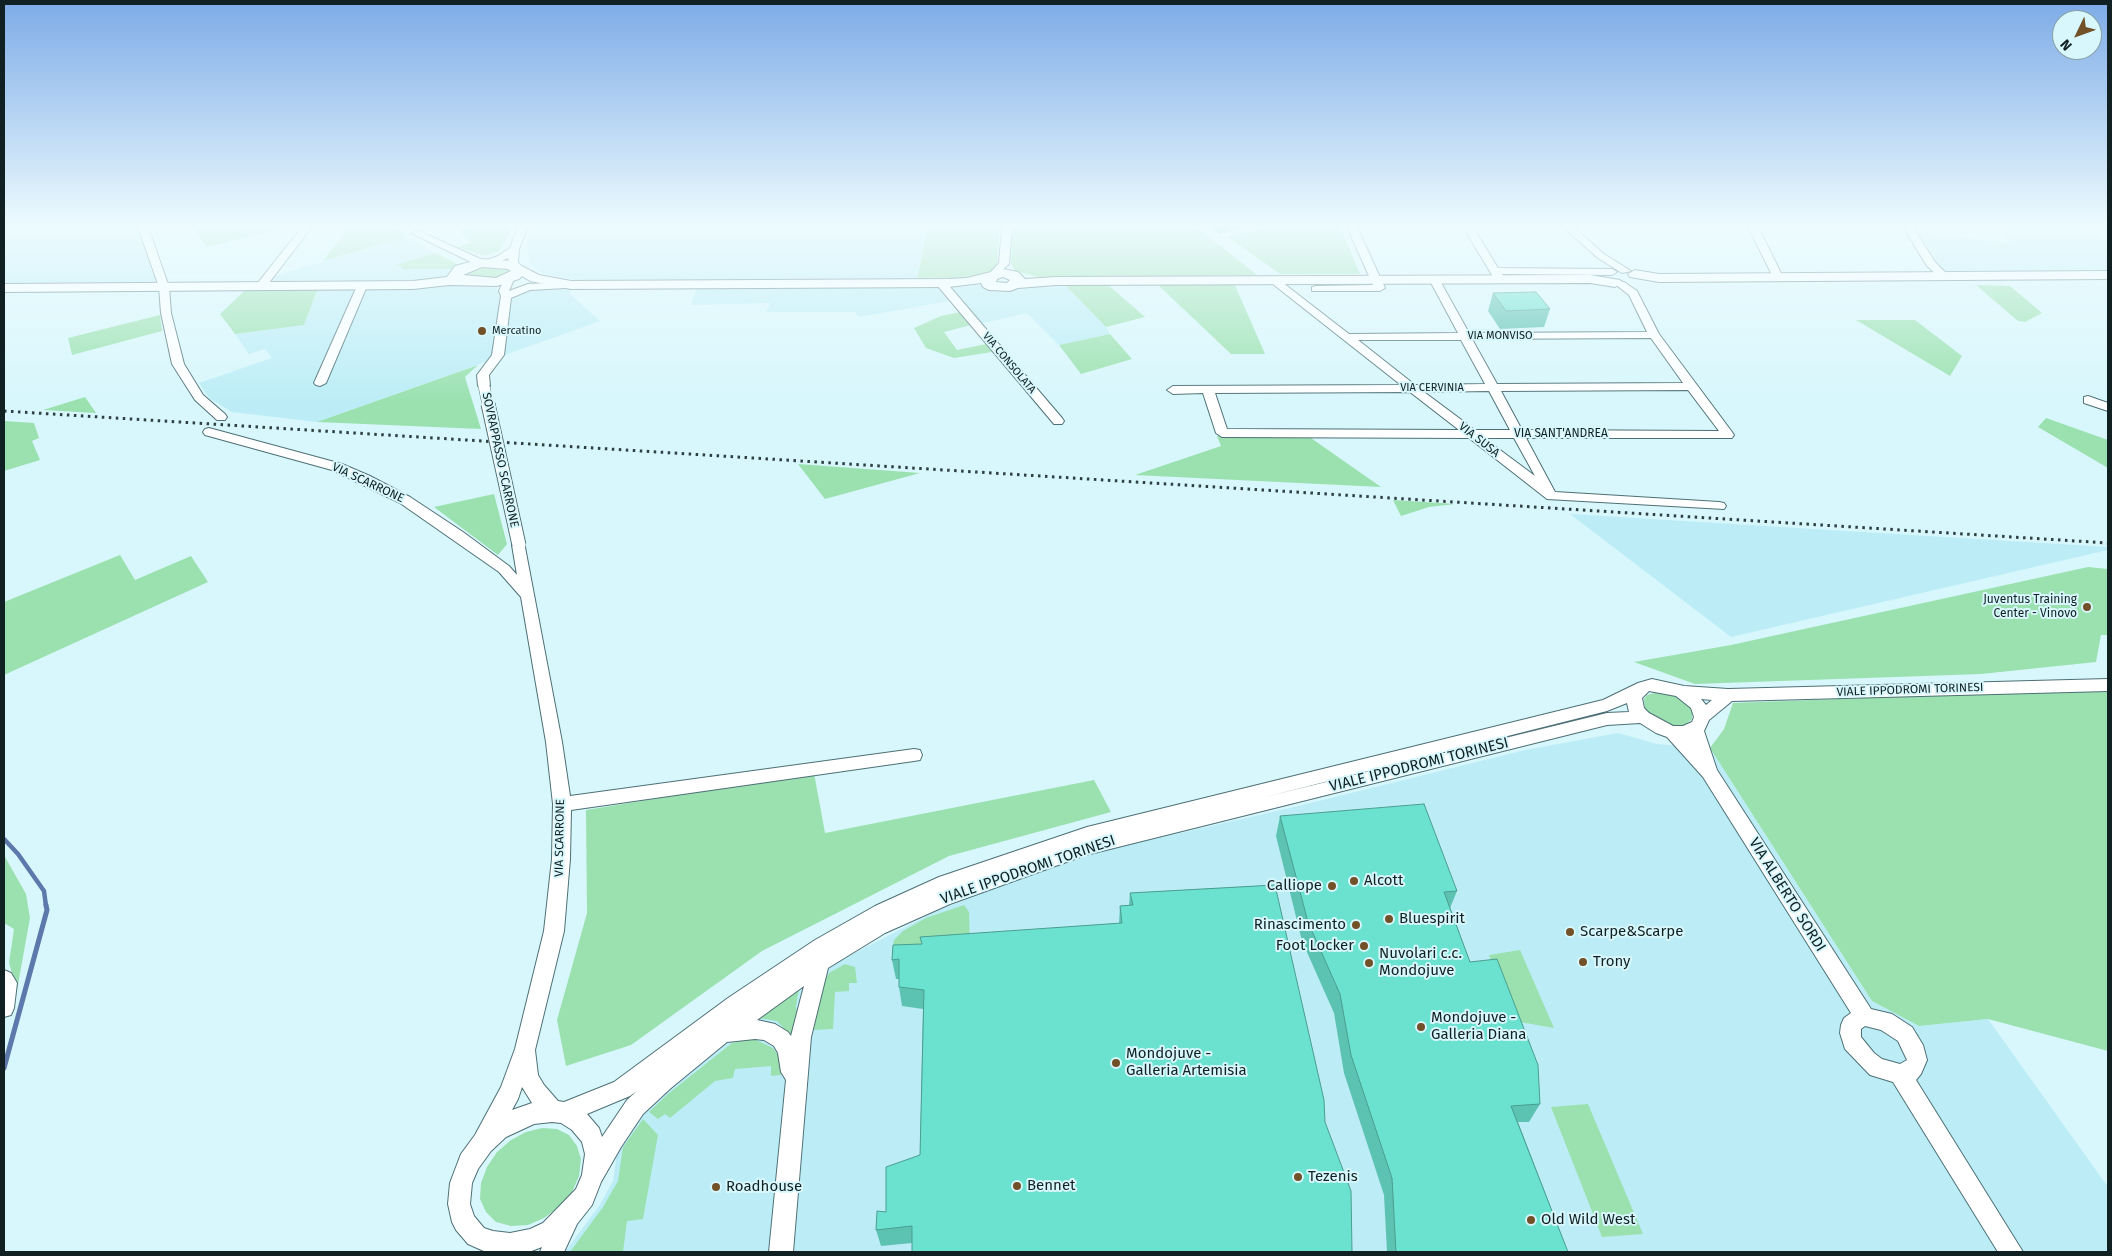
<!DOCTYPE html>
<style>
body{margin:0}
#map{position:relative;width:2112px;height:1256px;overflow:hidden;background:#d8f7fc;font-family:"Fira Sans",sans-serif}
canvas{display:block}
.frame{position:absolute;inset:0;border:5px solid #112022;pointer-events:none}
.north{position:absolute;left:2052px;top:10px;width:50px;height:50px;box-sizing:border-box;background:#d8f7fc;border:1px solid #88a1a5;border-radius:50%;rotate:228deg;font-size:14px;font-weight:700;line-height:20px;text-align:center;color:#112022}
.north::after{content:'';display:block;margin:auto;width:18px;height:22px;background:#725028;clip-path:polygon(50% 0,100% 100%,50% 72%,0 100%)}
</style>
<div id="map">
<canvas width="2112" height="1256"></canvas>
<div class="frame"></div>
<div class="north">N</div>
</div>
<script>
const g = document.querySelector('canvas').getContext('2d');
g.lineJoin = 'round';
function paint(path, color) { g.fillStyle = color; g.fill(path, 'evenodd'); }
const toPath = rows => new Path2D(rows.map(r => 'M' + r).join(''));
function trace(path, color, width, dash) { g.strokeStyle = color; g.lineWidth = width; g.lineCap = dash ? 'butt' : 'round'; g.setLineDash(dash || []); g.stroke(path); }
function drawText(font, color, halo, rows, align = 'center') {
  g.font = font + ' "Fira Sans",sans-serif'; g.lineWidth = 4; g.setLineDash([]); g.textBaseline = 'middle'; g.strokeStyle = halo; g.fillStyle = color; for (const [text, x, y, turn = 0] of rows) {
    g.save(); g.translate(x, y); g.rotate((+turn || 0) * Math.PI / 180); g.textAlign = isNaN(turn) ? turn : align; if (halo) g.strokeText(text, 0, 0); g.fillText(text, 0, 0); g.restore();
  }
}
paint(toPath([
 [4,227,143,227,157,282,4,283],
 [531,227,928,227,917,280,575,280,543,274,529,264,527,241],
 [1999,227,2085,227,2108,243,2108,270,1944,272,1915,228,1938,230,1942,235,2010,243],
 [407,237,434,253,398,265,455,269,447,275,424,281,342,283,345,280,270,281,274,276],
 [446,282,493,287,500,291,502,299,512,299,513,294,526,290,571,288,570,294,600,321,317,422,232,412,209,398,199,383,272,358,265,349,249,354,235,334,304,325,318,288],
 [1064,284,1106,327,1110,334,1059,345,1027,313,979,324,944,285,982,285,994,289],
 [936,285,950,301,859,317,855,312,766,312,770,303,691,305,697,286],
 [1570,514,2108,547,2108,550,1731,637],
 [1618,733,1657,744,1710,748,1872,1001,1919,1026,1988,1019,2108,1187,2108,1252,565,1252,599,1206,613,1181,618,1145,633,1122,665,1091,759,1016,830,966,932,913,1062,860,1294,807,1525,750]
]), '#bcedf6');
paint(toPath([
 [192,227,285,227,207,247],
 [348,227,396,227,407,237,323,261],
 [473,227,512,227,499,251,485,256,457,247,470,243,459,230],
 [928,227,999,227,997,266,992,272,967,279,917,280],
 [1013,227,1197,227,1257,275,1042,278,1015,271,1011,263],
 [1266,227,1340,227,1360,274,1280,274,1228,237],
 [434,253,453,261,456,264,455,269,402,269,402,266,396,265],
 [506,265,512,270,502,277,468,277,465,275,471,267],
 [1106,283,1145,317,1106,327,1064,284],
 [1156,283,1234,283,1265,354,1231,354],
 [1976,285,2010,286,2042,313,2025,322,2018,321],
 [318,288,304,325,235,334,220,314,245,290],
 [960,312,971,325,944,332,957,350,986,344,992,352,954,358,926,348,914,328,941,316],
 [160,315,162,331,72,355,68,338],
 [1856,320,1915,320,1962,356,1950,376],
 [1110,334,1132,359,1081,374,1059,345],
 [478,365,465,377,481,429,317,422],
 [85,397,96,413,43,410],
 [2046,418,2108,440,2108,468,2038,427],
 [4,421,34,423,39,438,32,441,40,460,4,471],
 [1217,436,1308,436,1381,487,1135,475,1221,446],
 [798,464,920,473,825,499],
 [494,494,507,544,498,555,434,507],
 [1393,500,1455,504,1429,507,1401,516],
 [120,555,135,580,191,556,208,582,4,675,4,602],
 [2088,567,2108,569,2108,635,2101,635,2096,662,1981,674,1695,684,1634,662,1731,645],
 [2073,690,2108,691,2108,1051,1988,1019,1919,1026,1872,1001,1710,748,1724,729,1733,703],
 [1658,692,1679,697,1690,706,1692,711,1692,719,1685,725,1673,725,1666,724,1648,713,1645,708,1644,699,1647,695],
 [814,773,825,833,1094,780,1111,812,949,856,762,951,631,1045,566,1066,557,1020,587,913,586,810],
 [4,855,26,894,30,918,17,990,9,963,14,929,4,923],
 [964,905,969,912,970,945,892,951,894,940,903,931,926,918],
 [1520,950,1554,1028,1514,1021,1489,955],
 [845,964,855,967,857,983,849,983,849,991,835,992,833,1029,814,1030,817,1004,823,982,829,973],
 [799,989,796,1006,797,1016,791,1036,777,1021,759,1018],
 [754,1039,773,1048,780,1058,781,1075,771,1076,771,1066,735,1069,733,1078,715,1081,670,1118,665,1114,658,1119,649,1112,668,1094,732,1043],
 [1588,1104,1643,1234,1602,1237,1551,1107],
 [643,1119,658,1135,643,1219,627,1221,623,1252,570,1252,603,1207,618,1181,623,1147],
 [542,1128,557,1129,569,1135,577,1146,581,1159,579,1176,572,1192,560,1206,544,1218,528,1225,511,1226,496,1222,486,1212,480,1199,481,1183,487,1167,497,1152,511,1140,526,1132]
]), '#9ae1af');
trace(toPath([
 [4,839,18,854,44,891,46,906]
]), '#5d78ab', 4.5);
trace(toPath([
 [4,1068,47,910,46,905]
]), '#5d78ab', 5);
const street = toPath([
 [138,227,148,227,169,287,171,313,184,364,203,395,225,414,227,417,225,420,217,420,195,400,172,364,161,313,159,287,138,227],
 [302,227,312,227,265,288,257,288,257,284,302,227],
 [518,227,528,227,519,249,518,262,521,266,516,269,509,264,508,258,488,266,477,265,411,233,419,231,485,261,498,256,510,248,518,227],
 [1002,227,1012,227,1009,264,993,278,988,275,999,263,1002,227],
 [1347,227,1357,227,1385,288,1380,291,1312,291,1312,287,1316,286,1373,285,1347,227],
 [1463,227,1473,227,1498,268,1612,269,1617,272,1612,275,1502,274,1504,278,1503,280,1495,280,1463,227],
 [1563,227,1574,227,1604,254,1631,271,1622,273,1598,258,1563,227],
 [1748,227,1758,227,1783,277,1782,279,1773,277,1748,227],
 [1903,227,1913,227,1935,262,1949,276,1948,278,1940,278,1927,266,1903,227],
 [509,276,514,279,509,291,528,284,566,282,571,285,566,288,530,290,511,298,504,355,489,375,490,386,484,390,478,386,477,375,492,355,501,296,499,291,504,279,509,276],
 [1434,276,1439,279,1469,333,1647,332,1629,295,1615,284,1620,281,1624,282,1637,291,1659,334,1732,432,1734,435,1732,438,1526,438,1555,492,1719,502,1724,503,1726,506,1724,509,1547,499,1469,438,1222,437,1216,433,1203,393,1173,394,1167,390,1173,386,1401,385,1269,281,1278,279,1349,334,1458,333,1429,279,1434,276],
 [1651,338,1683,383,1497,384,1472,339,1651,338],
 [1358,340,1461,340,1485,384,1415,385,1358,340],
 [1688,390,1719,431,1522,430,1501,391,1688,390],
 [1489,391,1510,430,1475,430,1424,392,1489,391],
 [1410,392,1459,430,1227,429,1215,393,1410,392],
 [1484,438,1514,438,1535,476,1484,438],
 [941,280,945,281,1062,418,1064,421,1062,424,1054,424,937,285,936,283,941,280],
 [362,283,367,286,326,383,320,386,316,385,314,383,357,286,362,283],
 [2088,396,2108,403,2108,411,2084,403,2084,397,2088,396],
 [209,428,342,464,370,476,410,497,463,532,509,566,517,575,512,545,514,542,524,542,562,742,570,796,914,749,920,750,922,755,920,760,914,761,571,810,570,859,564,931,535,1050,538,1075,544,1085,558,1101,564,1102,614,1082,728,998,815,940,875,906,939,877,1087,827,1603,700,1638,683,1652,679,1684,686,1728,689,2108,679,2108,691,1732,701,1709,720,1704,731,1717,770,1871,1009,1892,1014,1912,1027,1923,1045,1927,1060,1921,1074,1916,1080,2023,1252,1998,1252,1893,1082,1870,1075,1845,1049,1840,1033,1841,1025,1844,1018,1851,1013,1703,777,1667,737,1656,733,1640,723,1607,725,1086,855,950,904,885,933,828,968,811,1037,793,1252,769,1252,786,1080,781,1072,778,1053,774,1046,764,1040,755,1039,727,1042,671,1088,643,1114,621,1147,601,1182,592,1205,577,1224,564,1252,540,1252,542,1247,529,1252,486,1252,468,1244,456,1230,452,1222,448,1204,450,1183,461,1154,475,1135,501,1087,515,1049,544,931,552,859,553,804,546,742,521,597,499,572,400,503,332,470,205,435,203,432,205,429,209,428],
 [1649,691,1676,696,1691,708,1694,717,1692,722,1683,726,1673,726,1649,713,1644,708,1642,698,1649,691],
 [1701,699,1712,700,1706,705,1701,699],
 [1627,703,1629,712,1607,713,1265,797,1607,711,1627,703],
 [804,986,791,1036,788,1032,775,1024,757,1020,804,986],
 [1865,1026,1881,1030,1898,1041,1907,1060,1900,1064,1882,1059,1874,1053,1861,1037,1861,1029,1865,1026],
 [522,1087,532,1103,512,1110,518,1099,522,1087],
 [637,1091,627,1100,602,1137,599,1128,587,1114,630,1096,637,1091],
 [552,1122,561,1123,572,1130,582,1142,585,1154,582,1175,576,1189,543,1223,530,1229,510,1233,493,1231,484,1228,474,1216,470,1204,472,1183,478,1169,491,1151,506,1137,534,1124,552,1122],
 [4,970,11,973,17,983,14,1008,11,1015,4,1017,4,970]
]);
const secondary = toPath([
 [481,259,512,261,539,275,571,281,949,279,967,278,1003,269,1018,272,1025,279,1056,277,1590,275,1620,280,1622,283,1615,287,1590,283,1056,285,1018,288,1010,291,989,290,983,287,981,283,949,287,571,289,530,281,522,276,519,279,497,286,449,285,413,289,4,292,4,284,413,281,447,277,455,266,481,259],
 [482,267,508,269,511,271,496,278,463,275,482,267],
 [1003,277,1010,280,1007,283,996,282,997,279,1003,277],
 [1635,270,1659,274,2108,271,2108,279,1659,282,1630,277,1628,274,1635,270]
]);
trace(street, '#4d7076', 2);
trace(secondary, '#4d7076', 2);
paint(street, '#fff');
paint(secondary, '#fff');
trace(toPath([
 [4,411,2108,543]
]), '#2d3f41', 3, [2.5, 4.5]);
const streetBridgeFar1 = toPath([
 [484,386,488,405]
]);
const streetBridge = toPath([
 [488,404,519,545]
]);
trace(streetBridgeFar1, '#4d7076', 12, []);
trace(streetBridge, '#4d7076', 15, []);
trace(streetBridgeFar1, '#fff', 11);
trace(streetBridge, '#fff', 13);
paint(toPath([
 [1210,227,1244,227,1219,234],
 [1493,293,1550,309,1544,327,1500,329,1488,311],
 [1280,816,1457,891,1450,908,1470,962,1540,1104,1529,1122,1518,1122,1568,1252,1387,1252,1384,1195,1344,1073,1334,1013,1302,941,1276,836],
 [1275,885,912,1243,881,1246,876,1230,886,1212,920,1155,923,1009,902,1006,899,987,899,979,896,979,892,960,921,944,1119,924,1120,906,1129,905,1130,893]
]), '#5cc2b2');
paint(toPath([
 [1220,227,1244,227,1219,234]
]), '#4b9e91');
const building = toPath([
 [1536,292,1550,309,1506,311,1493,293,1536,292],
 [1424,804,1457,891,1444,892,1470,962,1497,959,1538,1065,1540,1104,1511,1106,1568,1252,1396,1252,1392,1178,1351,1055,1340,994,1308,922,1280,816,1424,804],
 [1275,885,1324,1100,1325,1122,1351,1191,1352,1252,912,1252,912,1226,876,1230,877,1211,886,1212,886,1167,920,1155,924,990,899,987,899,959,892,960,893,945,922,944,920,937,1122,923,1120,906,1133,905,1130,893,1275,885]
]);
paint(building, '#6be2cf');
trace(building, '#4b9e91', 1);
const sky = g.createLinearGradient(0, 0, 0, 403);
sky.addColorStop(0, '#7dabe7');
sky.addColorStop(0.56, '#edfbfe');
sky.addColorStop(1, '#edfbfe00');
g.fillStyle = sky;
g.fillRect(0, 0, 2112, 403);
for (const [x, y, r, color] of [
 [482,331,5,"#725028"],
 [2087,607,5,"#725028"],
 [1354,881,5,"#725028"],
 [1332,886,5,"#725028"],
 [1389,919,5,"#725028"],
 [1356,925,5,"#725028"],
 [1570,932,5,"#725028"],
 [1364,946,5,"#725028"],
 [1583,962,5,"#725028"],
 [1369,963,5,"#725028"],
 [1421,1027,5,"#725028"],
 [1116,1063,5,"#725028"],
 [1298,1177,5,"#725028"],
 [1017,1186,5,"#725028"],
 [716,1187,5,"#725028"],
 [1531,1220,5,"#725028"]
]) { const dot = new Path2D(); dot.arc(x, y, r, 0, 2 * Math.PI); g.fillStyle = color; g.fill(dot); trace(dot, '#d8f7fc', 2); }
drawText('11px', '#112022', '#d8f7fc', [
 ["Mercatino",492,331]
], 'left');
drawText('11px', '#112022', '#d8f7fc', [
 ["VIA MONVISO",1500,336],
 ["VIA CONSOLATA",1009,363,50],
 ["VIA CERVINIA",1432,388]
]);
drawText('12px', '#112022', '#d8f7fc', [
 ["VIA SANT'ANDREA",1561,434],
 ["VIA SUSA",1479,440,38],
 ["SOVRAPPASSO SCARRONE",500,460,78],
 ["VIA SCARRONE",368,483,25],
 ["VIALE IPPODROMI TORINESI",1910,690,-2],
 ["VIA SCARRONE",560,838,-89]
]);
drawText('12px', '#112022', '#d8f7fc', [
 ["Juventus Training",2077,600],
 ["Center - Vinovo",2077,614]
], 'right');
drawText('15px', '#112022', '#d8f7fc', [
 ["VIALE IPPODROMI TORINESI",1419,765,-14],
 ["VIALE IPPODROMI TORINESI",1028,870,-19],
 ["VIA ALBERTO SORDI",1787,895,58]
]);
drawText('15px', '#112022', '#d8f7fc', [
 ["Alcott",1364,881],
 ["Calliope",1322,886,"right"],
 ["Bluespirit",1399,919],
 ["Rinascimento",1346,925,"right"],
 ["Scarpe&Scarpe",1580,932],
 ["Foot Locker",1354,946,"right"],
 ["Nuvolari c.c.",1379,954],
 ["Mondojuve",1379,971],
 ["Trony",1593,962],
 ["Mondojuve -",1431,1018],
 ["Galleria Diana",1431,1035],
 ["Mondojuve -",1126,1054],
 ["Galleria Artemisia",1126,1071],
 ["Tezenis",1308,1177],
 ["Bennet",1027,1186],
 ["Roadhouse",726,1187],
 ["Old Wild West",1541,1220]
], 'left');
</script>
